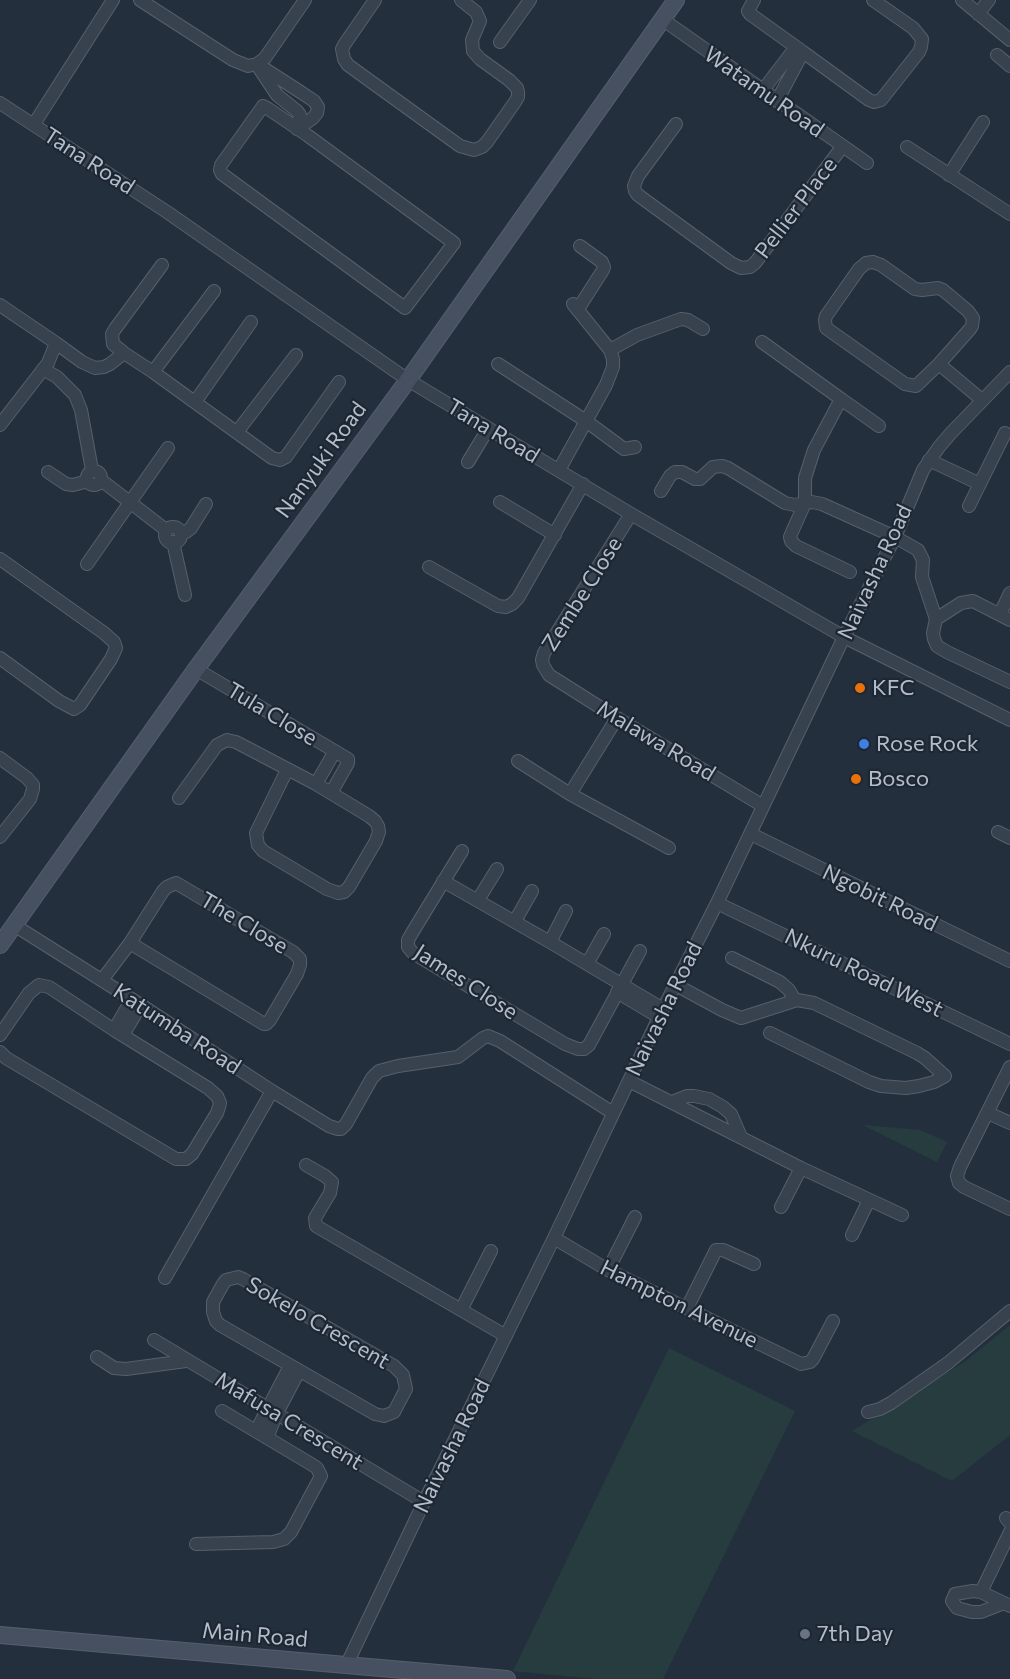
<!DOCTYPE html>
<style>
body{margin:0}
canvas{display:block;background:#242f3e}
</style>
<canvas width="1010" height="1679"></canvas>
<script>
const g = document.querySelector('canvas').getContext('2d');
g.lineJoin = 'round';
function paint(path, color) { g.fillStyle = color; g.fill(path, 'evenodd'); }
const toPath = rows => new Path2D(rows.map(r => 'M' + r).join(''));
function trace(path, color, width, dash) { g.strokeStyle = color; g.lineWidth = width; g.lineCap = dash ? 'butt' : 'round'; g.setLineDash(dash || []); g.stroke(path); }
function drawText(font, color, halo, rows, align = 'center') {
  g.font = font + ' Commissioner,sans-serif'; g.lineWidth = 4.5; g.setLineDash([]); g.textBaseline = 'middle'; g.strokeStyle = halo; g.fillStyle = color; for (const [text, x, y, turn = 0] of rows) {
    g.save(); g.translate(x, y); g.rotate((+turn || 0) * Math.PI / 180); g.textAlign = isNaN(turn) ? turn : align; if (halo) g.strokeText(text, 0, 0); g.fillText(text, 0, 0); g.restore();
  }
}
paint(toPath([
 [863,1125,920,1130,947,1142,937,1162],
 [1010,1325,1010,1435,952,1481,852,1431,966,1361],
 [669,1348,795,1411,663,1679,596,1679,513,1671]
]), '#263c3f');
const street = toPath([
 [140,0,233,60,248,66,257,64,265,58,305,0],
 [375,0,344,45,342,49,344,59,348,65,460,146,474,150,482,147,487,142,515,102,518,97,518,92,517,88,509,80,480,59,473,51,472,40,480,21,476,12,461,0],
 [754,0,748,11,750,14,803,52,777,101],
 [962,0,1010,40],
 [978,14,989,0],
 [662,19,867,163],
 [500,42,530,0],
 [803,52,869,100,874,102,881,100,919,52,921,47,922,39,913,28,873,0],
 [997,55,1010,66],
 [257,64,299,91,314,101,318,107,317,113,313,118,297,129],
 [259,68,277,95,297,111,300,115,297,129],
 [763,90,796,47],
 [0,103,167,212,408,380,631,514,844,637,1010,720],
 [263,106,267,108,307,135,454,243,405,308,222,174,220,170,221,165,263,106],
 [34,124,113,0],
 [676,124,638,176,634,186,635,191,638,195,731,263,741,268,750,267,755,263,842,147],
 [907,147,1010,214],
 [949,175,983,122],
 [873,262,881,265,915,289,922,290,938,288,943,290,968,311,973,318,972,326,970,329,939,364,916,386,905,384,826,328,825,320,826,316,859,269,866,263,873,262],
 [162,265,115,329,112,334,113,344,124,353,153,372,272,458,280,460,286,457,339,382],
 [0,305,56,343,48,363,0,425],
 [578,309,603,270,604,267,602,262,580,246],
 [56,343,82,362,95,368,104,367,110,364,124,353],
 [610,350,637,335,681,319,688,320,703,329],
 [498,364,586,421,624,449,635,447],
 [939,364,982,400],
 [43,369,57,377,75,395,81,410,92,470],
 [153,372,214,291],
 [841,399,879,426],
 [195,402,251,322],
 [237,432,296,355],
 [929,460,980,484],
 [468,462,488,429],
 [559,470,606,385,613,367,613,359,610,350,573,304],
 '87 478a7 7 0 1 1 14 0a7 7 0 1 1-14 0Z',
 [48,472,66,484,73,485,88,481],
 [101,480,166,530],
 [661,491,670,476,675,472,682,472,695,479,700,479,713,467,722,466,728,468,785,503,795,505,805,503,805,478,814,450,841,399,762,342],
 [500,502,555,535],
 [969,506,1005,433],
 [631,514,544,653,542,660,543,665,549,675,617,718,763,806],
 '165 535a8 8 0 1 1 16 0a8 8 0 1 1-16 0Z',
 [180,532,186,532,191,528,206,504],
 [173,542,185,595],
 [0,559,104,633,114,642,116,648,111,659,80,705,74,709,59,701,0,658],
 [87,564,168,448],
 [429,567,498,606,506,607,512,604,518,598,583,484],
 [850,572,796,546,791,541,790,537,792,532,805,503,812,502,822,504,895,537,918,550,923,560,922,577,936,619,933,633,934,639,937,646,947,652,1010,682],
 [1000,614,1010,593],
 [936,619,961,603,973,601,1010,620],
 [196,669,348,759,348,763,331,793],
 [0,758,27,778,33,785,33,789,30,799,0,837],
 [518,761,570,794,669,848],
 [316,784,335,751],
 [570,794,617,718],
 [179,798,217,745,227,740,236,742,316,784,369,816,375,821,378,826,379,832,376,841,349,887,344,892,338,893,327,889,263,851,258,845,256,833,287,770],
 [998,832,1010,838],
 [751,834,1010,961],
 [462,851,412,933,408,940,408,947,413,953,565,1044,578,1049,584,1049,589,1045,640,951],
 [443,881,550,942,663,1009],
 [478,900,497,869],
 [717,903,1010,1044],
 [515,921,532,891],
 [14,925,141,1005,272,1091,329,1126,338,1129,341,1129,346,1124,372,1078,379,1071,398,1066,458,1057,483,1038,488,1036,500,1041,613,1113],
 [550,942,566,911],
 [732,958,780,982,789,990,795,1000],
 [587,964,604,934],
 [102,980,130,943,163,891,167,887,176,883,293,952,300,959,300,965,297,974,270,1020,266,1024,264,1024,130,943],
 [676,985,722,1010,741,1018,797,1000,814,1003,917,1053,925,1058,945,1076,934,1082,919,1086,906,1088,881,1086,869,1082,770,1033],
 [617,992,659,1017],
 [114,1030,132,999],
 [0,1035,29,993,39,985,49,987,114,1030,208,1088,217,1096,220,1103,219,1107,217,1113,192,1154,186,1159,176,1159,6,1058,0,1052],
 [123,1035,141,1005],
 [1010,1067,960,1167,957,1176,959,1183,964,1187,1010,1209],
 [629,1081,801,1168,902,1215],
 [672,1102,687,1096,694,1096,709,1099,723,1107,731,1114,741,1137],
 [988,1113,1010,1123],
 [306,1165,325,1176,332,1182,330,1193,315,1218,316,1226,506,1336],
 [781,1207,801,1168],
 [852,1235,869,1200],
 [554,1238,608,1270,801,1364,810,1362,813,1359,833,1321],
 [608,1270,635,1217],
 [238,1277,243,1279,394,1366,403,1375,406,1389,394,1412,384,1416,375,1414,220,1325,216,1321,213,1312,213,1302,223,1284,226,1280,238,1277],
 [165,1278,272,1091],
 [687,1308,716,1250,723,1250,754,1264],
 [461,1310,491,1251],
 [154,1340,424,1502],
 [97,1357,114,1368,126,1369,186,1361],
 [868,1412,880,1409,891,1403,948,1363,1010,1311],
 [256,1431,290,1366],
 [267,1438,277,1413,299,1371],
 [1006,1518,1010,1523],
 [196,1544,273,1542,284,1539,291,1532,321,1476,317,1468,311,1464,222,1411],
 [981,1592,1010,1532],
 [1004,1603,981,1612,972,1612,957,1608,952,1601,955,1594,973,1591,981,1592,1010,1606],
 [346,1666,424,1502,554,1238,663,1009,717,903,844,637,895,537,923,470,939,447,951,433,1010,372]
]);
const secondary = toPath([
 [0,945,196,669,408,380,676,0],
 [0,1635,507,1679]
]);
trace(street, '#565f6c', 14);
trace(secondary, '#565f6c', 18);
trace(street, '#38414e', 12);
trace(secondary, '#465061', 16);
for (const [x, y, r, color] of [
 [860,688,6,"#e8710a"],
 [864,744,6,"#3f7fe0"],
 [856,779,6,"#e8710a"],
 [805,1634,6,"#6b7280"]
]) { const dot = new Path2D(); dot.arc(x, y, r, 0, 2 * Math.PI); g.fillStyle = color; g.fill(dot); trace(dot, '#1d2633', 2); }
drawText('22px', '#b4bcc9', '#1d2633', [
 ["Watamu Road",764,92,35],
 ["Tana Road",89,161,33],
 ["Pellier Place",796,208,-53],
 ["Tana Road",493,431,31],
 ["Nanyuki Road",321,460,-54],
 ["Naivasha Road",875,572,-65],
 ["Zembe Close",582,594,-58],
 ["Tula Close",272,714,31],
 ["Malawa Road",656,741,31],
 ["Ngobit Road",880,898,26],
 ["The Close",244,923,31],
 ["Nkuru Road West",864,973,26],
 ["James Close",466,982,33],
 ["Naivasha Road",664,1009,-64],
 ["Katumba Road",177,1029,33],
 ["Hampton Avenue",679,1304,26],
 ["Sokelo Crescent",318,1323,30],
 ["Mafusa Crescent",289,1421,31],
 ["Naivasha Road",452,1446,-64],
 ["Main Road",255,1635,5]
]);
drawText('22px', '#b4bcc9', '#1d2633', [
 ["KFC",872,688],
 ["Rose Rock",876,744],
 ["Bosco",868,779],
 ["7th Day",817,1634]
], 'left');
</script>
